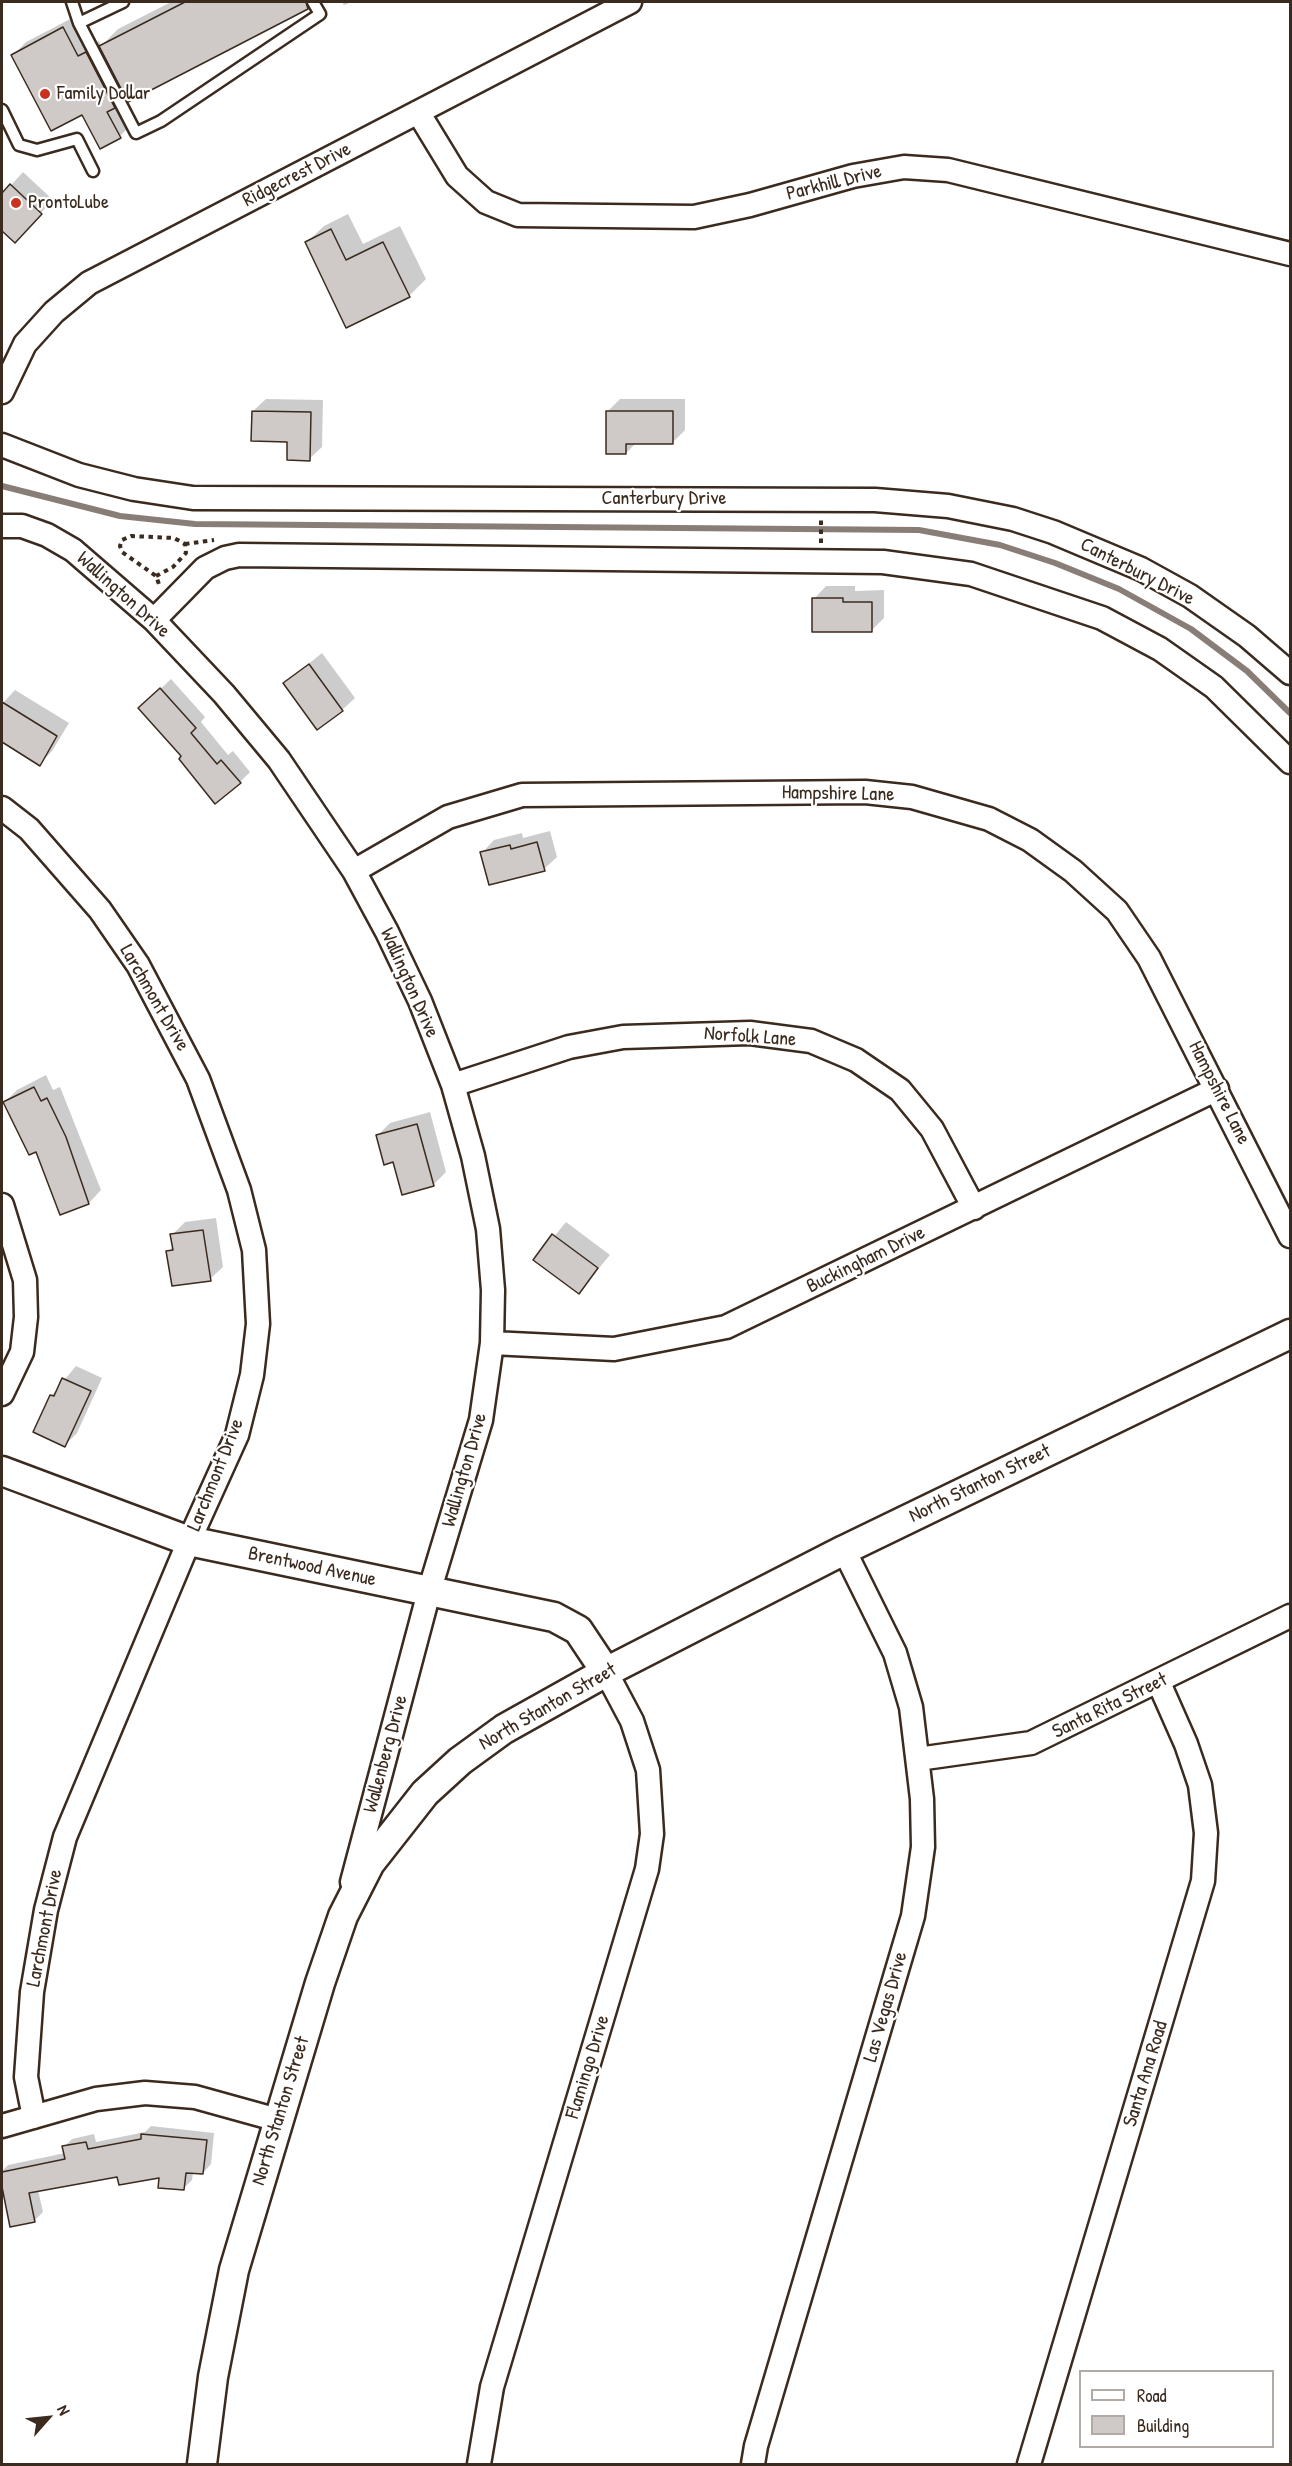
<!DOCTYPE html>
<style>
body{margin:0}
#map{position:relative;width:1292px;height:2466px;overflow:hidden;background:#fff;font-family:"Patrick Hand",sans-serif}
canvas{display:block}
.frame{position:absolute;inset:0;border:3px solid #3b2a1e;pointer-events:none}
.legend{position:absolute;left:1079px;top:2370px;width:195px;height:78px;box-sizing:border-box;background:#fff;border:2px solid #b1aaa5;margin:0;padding:8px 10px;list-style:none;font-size:18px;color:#3b2a1e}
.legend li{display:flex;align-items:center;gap:12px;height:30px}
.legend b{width:30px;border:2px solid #b1aaa5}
.north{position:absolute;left:18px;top:2388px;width:60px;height:60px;-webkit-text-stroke:4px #fff;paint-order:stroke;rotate:63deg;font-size:16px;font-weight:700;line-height:24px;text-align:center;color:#3b2a1e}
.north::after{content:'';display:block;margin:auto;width:21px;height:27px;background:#3b2a1e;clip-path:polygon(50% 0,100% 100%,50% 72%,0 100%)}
</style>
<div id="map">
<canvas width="1292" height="2466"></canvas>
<div class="frame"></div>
<ul class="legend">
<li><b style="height:8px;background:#fff"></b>Road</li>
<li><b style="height:16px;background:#cfcac7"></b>Building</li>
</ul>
<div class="north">N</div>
</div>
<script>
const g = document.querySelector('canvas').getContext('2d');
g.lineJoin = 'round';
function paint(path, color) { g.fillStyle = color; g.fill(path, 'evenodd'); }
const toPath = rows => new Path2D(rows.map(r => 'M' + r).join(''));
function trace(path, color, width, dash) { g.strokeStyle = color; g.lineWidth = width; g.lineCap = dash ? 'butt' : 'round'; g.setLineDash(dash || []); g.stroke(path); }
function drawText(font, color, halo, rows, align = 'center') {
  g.font = font + ' "Patrick Hand",sans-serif'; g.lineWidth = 4.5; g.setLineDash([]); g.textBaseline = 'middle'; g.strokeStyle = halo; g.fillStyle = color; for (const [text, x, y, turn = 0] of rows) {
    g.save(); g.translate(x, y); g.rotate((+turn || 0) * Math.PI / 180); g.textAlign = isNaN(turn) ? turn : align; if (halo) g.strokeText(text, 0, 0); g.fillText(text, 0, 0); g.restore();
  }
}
paint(toPath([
 [171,2,313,2,306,8,126,95,120,101,132,124,120,136,83,113,13,55,26,42,76,16,91,45,99,41,101,46,118,29],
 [342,2,352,2,344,5],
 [23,172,53,200,15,241,2,229,2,195],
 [348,214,363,244,400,226,426,279,409,296,307,242,324,226],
 [266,399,323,400,322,447,309,459,253,411],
 [620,399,685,399,685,430,672,443,636,443,626,453,607,412],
 [826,586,855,586,855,591,884,590,884,618,872,630,814,599],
 [322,653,355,698,342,710,285,683],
 [171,679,205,717,201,722,228,755,233,751,250,772,240,782,183,756,151,698],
 [15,690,69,723,52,751,40,764,2,740,2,704],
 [550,831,557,857,544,869,482,853,494,840,522,833,523,838],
 [46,1075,53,1090,60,1087,101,1190,89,1203,61,1213,37,1150,5,1102,17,1090],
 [430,1112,446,1172,433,1185,394,1160,378,1135,390,1123],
 [216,1218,223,1267,210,1279,168,1251,174,1246,172,1235,185,1222],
 [566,1222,610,1255,579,1292,535,1260],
 [76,1366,102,1378,77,1433,65,1445,51,1396],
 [151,2126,214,2133,211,2164,203,2173,193,2172,192,2180,184,2188,161,2176,118,2175,38,2190,43,2212,34,2221,11,2225,2,2180,2,2171,8,2165,65,2153,64,2147,72,2139,94,2134,96,2142,145,2132]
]), '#0003');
trace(toPath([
 [2,486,120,516,195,524,919,530,1000,545,1055,563,1119,589,1191,629,1247,671,1290,713]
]), '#887e77', 6);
const building = toPath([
 [185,2,306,2,308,9,128,102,99,46,185,2],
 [63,27,78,56,86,52,115,108,107,112,121,138,100,149,82,115,51,131,11,55,63,27],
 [10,184,42,214,15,243,2,231,2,193,10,184],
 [331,229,346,260,383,242,410,297,346,328,305,242,331,229],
 [252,411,311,412,310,461,287,460,287,442,251,441,252,411],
 [606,411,673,411,673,444,626,444,626,454,606,454,606,411],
 [812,598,843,598,843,602,872,602,872,632,812,632,812,598],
 [309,664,343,711,317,730,283,683,309,664],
 [160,688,196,728,191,733,217,764,221,760,241,783,215,804,179,759,181,756,138,708,160,688],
 [2,702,57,736,40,766,2,742,2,702],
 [537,842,545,871,489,885,480,852,510,845,511,849,537,842],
 [34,1087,41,1101,47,1098,66,1137,89,1204,60,1215,36,1152,29,1155,3,1102,34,1087],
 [417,1124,434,1186,402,1195,393,1162,384,1165,376,1135,417,1124],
 [203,1230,211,1281,172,1286,166,1251,173,1250,170,1234,203,1230],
 [552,1234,598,1268,579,1294,533,1260,552,1234],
 [62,1378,91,1391,65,1447,33,1432,50,1395,54,1396,62,1378],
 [141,2134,207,2140,203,2174,186,2173,184,2190,158,2188,159,2178,119,2185,117,2177,29,2193,35,2222,10,2227,2,2187,2,2172,65,2159,62,2146,86,2142,88,2149,141,2139,141,2134]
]);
paint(building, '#cfcac7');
trace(building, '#3b2a1e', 1.5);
const service = toPath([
 [72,2,79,23,136,133,161,121,320,14,313,2],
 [79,23,123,2],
 [2,110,19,145,37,150,77,139,93,171]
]);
const minor = toPath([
 [418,112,457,176,486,202,518,215,694,217,750,205,853,176,904,167,948,170,1290,254],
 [2,392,25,344,54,312,89,283,630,2],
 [2,445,79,475,134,489,193,498,875,500,948,506,1013,519,1053,532,1141,569,1190,596,1247,636,1290,673],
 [2,526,22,526,47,535,73,550,154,620,224,694,279,760,354,871,387,932,420,1001,453,1085,473,1156,488,1229,493,1290,492,1343,481,1420,429,1592,352,1882],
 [154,620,205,568,225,558,239,555,883,562,971,574,1102,618,1160,649,1214,687,1290,762],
 [2,808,29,829,100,910,138,965,198,1079,239,1190,254,1250,258,1324,252,1375,237,1435,189,1541,65,1837,46,1910,32,1992,26,2077,34,2117],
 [354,871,448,817,522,795,865,792,912,797,989,819,1030,840,1073,871,1117,911,1149,958,1290,1236],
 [453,1085,569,1047,623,1037,750,1033,811,1041,856,1060,900,1090,932,1129,974,1208],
 [2,1205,25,1280,26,1317,22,1352,2,1394],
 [492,1343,614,1349,726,1327,1217,1089],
 [918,1759,1031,1743,1290,1616],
 [2,2126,96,2099,145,2093,195,2097,278,2120],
 [479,2464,492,2387,647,1869,652,1834,648,1770,632,1721,606,1672],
 [753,2464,756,2446,913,1916,923,1847,922,1799,911,1707,895,1653,844,1550],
 [1029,2464,1203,1881,1206,1833,1200,1785,1186,1744,1159,1683]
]);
const tertiary = toPath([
 [2,1471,189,1541,554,1617,578,1630,606,1672],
 [202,2464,213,2377,234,2270,320,1983,343,1916,370,1863,425,1793,460,1761,504,1729,606,1672,844,1550,1290,1334]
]);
trace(service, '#3b2a1e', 15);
trace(minor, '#3b2a1e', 27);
trace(tertiary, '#3b2a1e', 33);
trace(toPath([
 [821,543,821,518],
 [185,544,214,540],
 [156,576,173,567,186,553,185,544,174,538,131,536,122,540,120,546,122,552,156,576,160,587]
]), '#3b2a1e', 4, [4.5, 4.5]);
trace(service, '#fff', 10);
trace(minor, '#fff', 22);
trace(tertiary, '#fff', 28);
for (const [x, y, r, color] of [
 [45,94,6,"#c8321e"],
 [16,203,6,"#c8321e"]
]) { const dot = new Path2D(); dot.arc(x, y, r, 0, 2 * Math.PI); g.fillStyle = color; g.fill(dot); trace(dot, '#fff', 2); }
drawText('20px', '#3b2a1e', '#fff', [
 ["Family Dollar",57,94],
 ["ProntoLube",28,203]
], 'left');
drawText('20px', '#3b2a1e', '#fff', [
 ["Ridgecrest Drive",297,175,-27],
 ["Parkhill Drive",834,183,-14],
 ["Canterbury Drive",664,499],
 ["Canterbury Drive",1137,572,27],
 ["Wallington Drive",123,595,42],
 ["Hampshire Lane",838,794,1],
 ["Wallington Drive",409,983,66],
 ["Larchmont Drive",154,998,60],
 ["Norfolk Lane",750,1037,4],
 ["Hampshire Lane",1219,1093,63],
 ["Buckingham Drive",866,1260,-26],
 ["Wallington Drive",465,1470,-74],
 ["Larchmont Drive",216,1475,-68],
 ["North Stanton Street",980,1484,-26],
 ["Brentwood Avenue",312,1567,12],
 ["Santa Rita Street",1110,1706,-26],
 ["North Stanton Street",548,1707,-30],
 ["Wallenberg Drive",386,1754,-75],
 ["Larchmont Drive",45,1928,-79],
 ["Las Vegas Drive",886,2007,-74],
 ["Flamingo Drive",588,2067,-73],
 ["Santa Ana Road",1146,2074,-73],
 ["North Stanton Street",281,2111,-73]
]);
</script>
